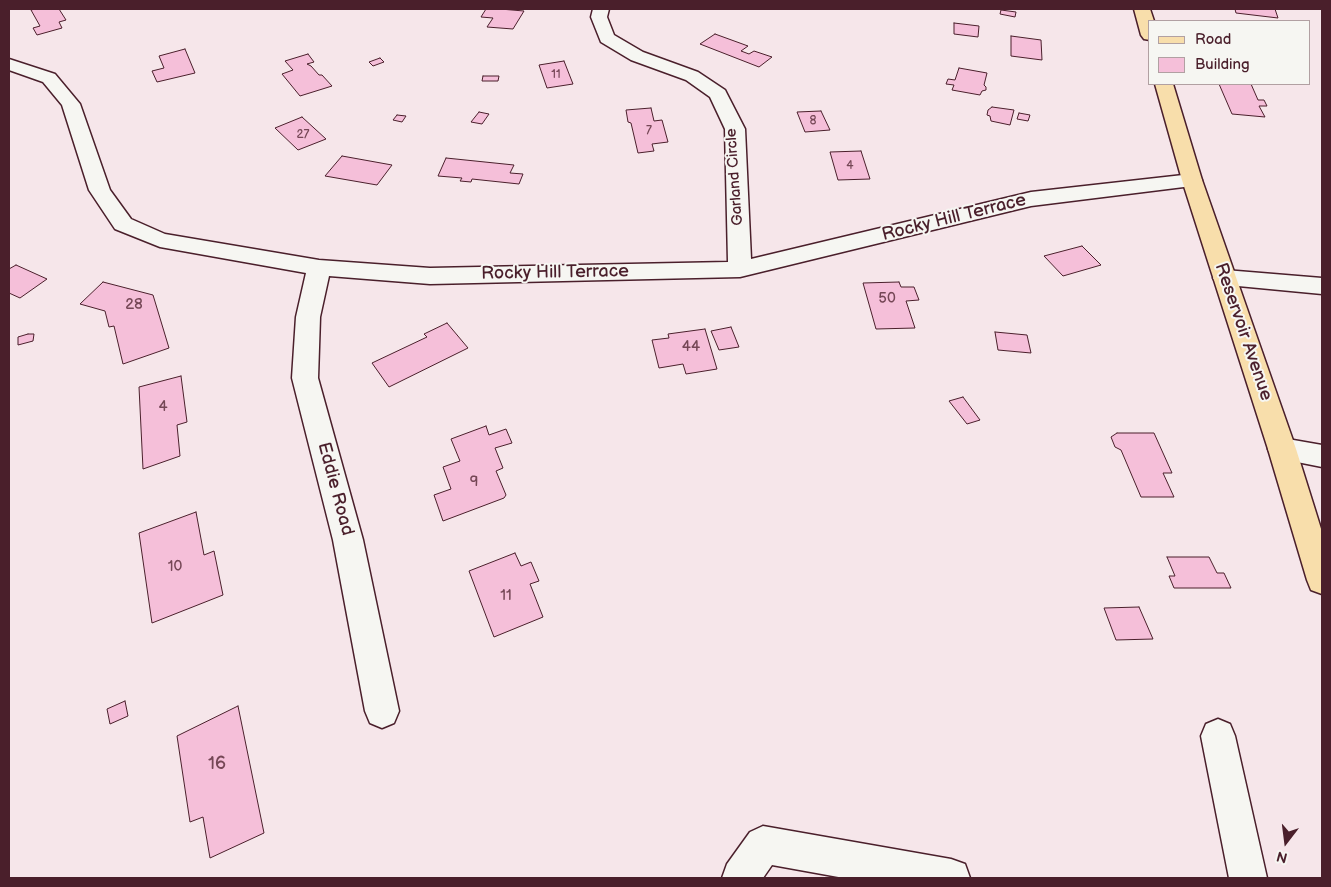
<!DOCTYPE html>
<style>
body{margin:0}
#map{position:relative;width:1331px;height:887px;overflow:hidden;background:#f6e6ea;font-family:"Balsamiq Sans",sans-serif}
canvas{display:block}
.frame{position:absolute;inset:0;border:10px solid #4a1f2b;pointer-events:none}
.legend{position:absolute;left:1148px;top:20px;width:162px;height:65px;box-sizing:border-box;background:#f6f6f2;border:1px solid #b1a0a2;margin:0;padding:6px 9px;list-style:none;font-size:15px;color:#4a1f2b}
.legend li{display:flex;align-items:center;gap:10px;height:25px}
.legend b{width:25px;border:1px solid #b1a0a2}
.north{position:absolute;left:1261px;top:817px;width:50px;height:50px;-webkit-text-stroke:4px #f6f6f2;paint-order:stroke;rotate:195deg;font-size:14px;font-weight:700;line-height:20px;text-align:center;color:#4a1f2b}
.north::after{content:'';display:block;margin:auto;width:18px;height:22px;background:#4a1f2b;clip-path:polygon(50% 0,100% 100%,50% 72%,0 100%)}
</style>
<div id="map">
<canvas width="1331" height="887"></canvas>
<div class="frame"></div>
<ul class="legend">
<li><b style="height:6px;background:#f8deab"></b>Road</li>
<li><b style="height:14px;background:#f5bfd9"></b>Building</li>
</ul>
<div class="north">N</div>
</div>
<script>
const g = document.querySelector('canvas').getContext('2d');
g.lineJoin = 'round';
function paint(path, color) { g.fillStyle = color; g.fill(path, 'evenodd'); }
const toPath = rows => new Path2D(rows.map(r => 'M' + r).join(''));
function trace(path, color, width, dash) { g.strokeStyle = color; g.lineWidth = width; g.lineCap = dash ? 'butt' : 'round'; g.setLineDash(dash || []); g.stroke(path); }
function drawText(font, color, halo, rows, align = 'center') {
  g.font = font + ' "Balsamiq Sans",sans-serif'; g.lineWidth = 4; g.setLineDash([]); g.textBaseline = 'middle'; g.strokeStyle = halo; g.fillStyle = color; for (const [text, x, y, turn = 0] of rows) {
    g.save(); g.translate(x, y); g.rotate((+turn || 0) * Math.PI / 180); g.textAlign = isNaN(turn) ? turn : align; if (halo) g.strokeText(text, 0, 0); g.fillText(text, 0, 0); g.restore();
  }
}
const building = toPath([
 [35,9,59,9,66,20,59,22,62,28,37,35,33,28,40,26,31,10,35,9],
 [486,9,500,9,524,11,513,29,487,27,493,18,481,17,486,9],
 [1235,9,1275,9,1278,18,1236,13,1235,9],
 [1001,10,1016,12,1015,17,1000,14,1001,10],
 [954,23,979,26,978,37,954,34,954,23],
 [715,34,748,46,741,51,749,54,754,51,772,57,759,67,700,44,715,34],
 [1011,36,1041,40,1042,60,1011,56,1011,36],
 [185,49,195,73,157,82,152,71,164,68,159,56,185,49],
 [308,54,314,62,307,64,311,66,319,75,322,75,332,86,300,96,282,74,293,70,285,61,308,54],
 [380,58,384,62,373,66,369,62,380,58],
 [564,61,573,84,547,88,539,65,564,61],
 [959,68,987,73,984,85,986,87,986,90,982,91,980,95,952,90,954,85,946,84,948,79,955,80,959,68],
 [483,76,499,76,498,81,482,81,483,76],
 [1219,84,1251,84,1258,100,1264,100,1267,106,1259,106,1265,117,1232,114,1219,84],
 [992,107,1014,110,1010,125,991,121,990,116,987,115,988,110,992,107],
 [651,108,654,121,662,120,668,142,652,144,654,151,638,153,631,123,628,122,626,110,651,108],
 [821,111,830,130,805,132,797,112,821,111],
 [479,112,489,114,482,124,471,122,479,112],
 [1019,113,1030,115,1028,121,1017,119,1019,113],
 [397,115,406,116,402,122,393,120,397,115],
 [302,117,326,139,298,150,275,128,302,117],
 [861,151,870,179,838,180,830,152,861,151],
 [342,156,392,165,377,185,325,176,342,156],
 [446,158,514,165,510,173,523,174,519,184,472,179,471,182,460,181,462,178,438,176,446,158],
 [1082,246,1101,265,1063,276,1044,256,1082,246],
 [16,265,47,279,20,298,9,293,9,269,16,265],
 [103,282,153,295,169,348,123,364,114,326,109,327,105,311,80,304,103,282],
 [899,282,901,287,914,287,919,300,906,301,915,328,876,329,863,283,899,282],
 [447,323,468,348,389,387,372,363,427,337,424,334,447,323],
 [731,327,739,347,719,350,711,331,731,327],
 [705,329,717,369,686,374,683,364,659,368,652,340,669,338,668,334,705,329],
 [995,332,1027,335,1031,353,998,350,995,332],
 [28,334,34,334,33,341,18,345,18,337,28,334],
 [181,376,187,422,177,425,180,456,143,469,139,387,181,376],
 [963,397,980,420,967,424,949,401,963,397],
 [486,426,489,435,506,429,512,443,495,448,503,468,496,471,506,495,504,498,443,521,434,495,451,489,443,467,460,461,451,439,486,426],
 [1117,433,1154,433,1172,473,1163,473,1174,497,1141,497,1121,450,1115,447,1111,437,1117,433],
 [196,512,204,555,214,551,223,595,152,623,139,533,196,512],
 [515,553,521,566,531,562,539,581,530,584,543,617,494,637,469,571,515,553],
 [1167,557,1209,557,1217,573,1224,573,1231,588,1174,588,1169,576,1175,576,1167,557],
 [1139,607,1153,639,1116,640,1104,608,1139,607],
 [125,701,128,716,110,724,107,709,125,701],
 [238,706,264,833,210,858,203,817,190,822,177,736,238,706]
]);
paint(building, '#f5bfd9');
trace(building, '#4a1f2b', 1);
const minor = toPath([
 [593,9,609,9,607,17,614,35,643,52,698,72,725,90,727,94,745,129,751,259,1031,192,1192,174,1199,176,1202,180,1199,184,1192,186,1031,206,740,277,430,284,329,276,320,317,318,378,363,540,399,711,394,723,382,728,370,723,365,711,333,540,292,378,296,317,306,273,160,247,115,229,89,190,62,105,43,82,9,70,9,59,55,74,80,104,110,190,131,219,165,234,319,260,430,268,728,262,725,129,710,97,686,80,631,60,601,42,591,17,593,9],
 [1225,270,1322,278,1322,294,1217,284,1213,278,1217,272,1225,270],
 [1282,438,1322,445,1322,467,1272,457,1268,449,1272,441,1282,438],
 [1218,719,1230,724,1235,736,1267,878,1229,878,1201,736,1206,724,1218,719],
 [763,826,951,859,965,864,970,878,844,878,772,865,763,878,722,878,727,864,750,832,763,826]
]);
const major = toPath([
 [1134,9,1150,9,1154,21,1150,21,1150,40,1144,39,1141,35,1134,9],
 [1155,84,1173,84,1202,180,1296,449,1322,532,1322,594,1311,590,1307,580,1268,449,1182,180,1155,84]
]);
trace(minor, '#4a1f2b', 3);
trace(major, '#4a1f2b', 3);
paint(minor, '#f6f6f2');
paint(major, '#f8deab');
drawText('12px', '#754756', null, [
 ["11",556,75],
 ["8",813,121],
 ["7",649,131],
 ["27",303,135],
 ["4",850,166]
]);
drawText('15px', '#4a1f2b', '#f6f6f2', [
 ["Garland Circle",735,177,-94]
]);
drawText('15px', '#754756', null, [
 ["50",887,299],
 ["28",134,305],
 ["44",691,347],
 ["4",163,407],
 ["9",474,482],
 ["10",175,567],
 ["11",506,596]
]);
drawText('18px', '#4a1f2b', '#f6f6f2', [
 ["Rocky Hill Terrace",954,218,-14],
 ["Rocky Hill Terrace",555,273,-1],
 ["Reservoir Avenue",1243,332,71],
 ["Eddie Road",335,489,75]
]);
drawText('18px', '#754756', null, [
 ["16",217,764]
]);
</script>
